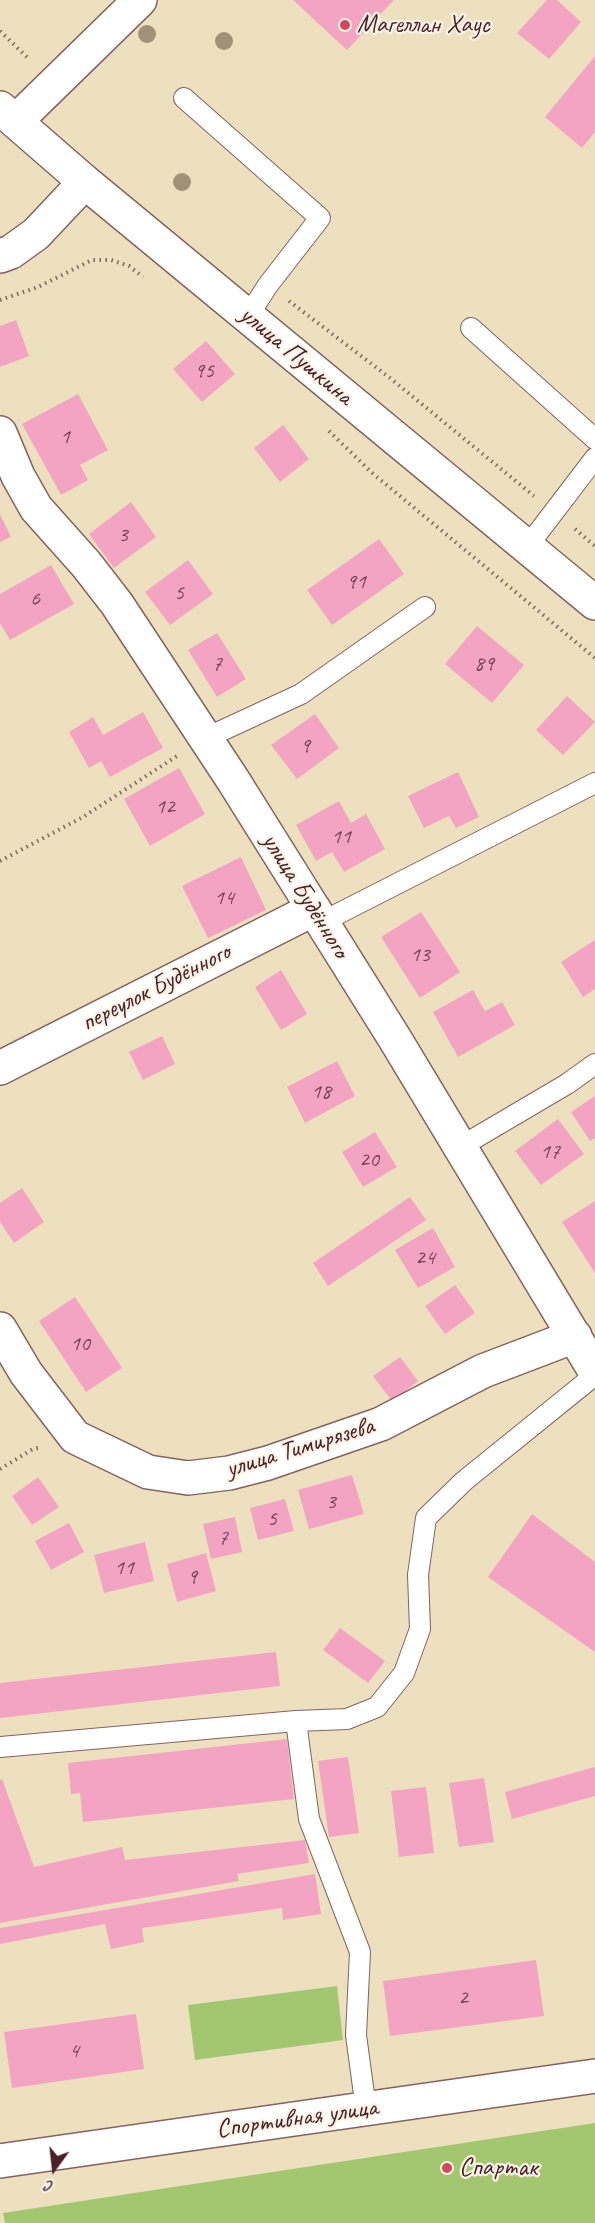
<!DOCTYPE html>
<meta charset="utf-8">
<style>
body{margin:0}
#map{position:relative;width:595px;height:2223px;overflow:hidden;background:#ede0bf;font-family:Caveat,sans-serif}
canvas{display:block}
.north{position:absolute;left:24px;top:2139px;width:60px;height:60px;-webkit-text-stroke:4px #fcf5e5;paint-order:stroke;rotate:195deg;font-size:16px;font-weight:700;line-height:24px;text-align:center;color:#4a1f2b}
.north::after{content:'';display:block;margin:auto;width:21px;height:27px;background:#4a1f2b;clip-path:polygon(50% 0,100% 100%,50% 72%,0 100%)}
</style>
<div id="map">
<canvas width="595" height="2223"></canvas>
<div class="north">С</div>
</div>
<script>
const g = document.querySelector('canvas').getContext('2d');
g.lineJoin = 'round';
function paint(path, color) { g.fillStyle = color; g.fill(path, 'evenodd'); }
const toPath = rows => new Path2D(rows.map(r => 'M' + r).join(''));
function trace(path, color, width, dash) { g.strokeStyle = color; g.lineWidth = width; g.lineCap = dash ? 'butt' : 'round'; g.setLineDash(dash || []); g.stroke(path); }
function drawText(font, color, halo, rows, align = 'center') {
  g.font = font + ' Caveat,sans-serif'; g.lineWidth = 4.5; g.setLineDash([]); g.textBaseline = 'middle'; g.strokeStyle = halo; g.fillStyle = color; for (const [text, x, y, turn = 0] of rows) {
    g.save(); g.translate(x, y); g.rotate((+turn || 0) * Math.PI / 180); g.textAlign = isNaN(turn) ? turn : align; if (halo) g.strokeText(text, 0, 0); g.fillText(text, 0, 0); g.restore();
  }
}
paint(toPath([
 [337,1986,343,2040,195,2060,188,2005],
 [595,2123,595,2223,5,2223,3,2213]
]), '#a3c670');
paint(toPath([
 [293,0,394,0,347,50],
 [547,0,557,0,581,22,549,59,517,33],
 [595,56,595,132,582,148,545,117],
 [16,320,29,356,0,367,0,326],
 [206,341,235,374,202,402,173,369],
 [78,394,108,450,80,465,88,480,61,495,22,424],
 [283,425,309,459,280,482,254,448],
 [131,502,156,537,114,568,89,534],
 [0,514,11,537,0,542],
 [379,539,404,574,332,625,307,590],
 [188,560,213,594,170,625,145,592],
 [51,565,74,604,10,640,0,623,0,594],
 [477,626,524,665,492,703,445,664],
 [217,633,246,679,217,697,188,650],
 [567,696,595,722,563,755,536,730],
 [143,712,163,748,110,777,101,761,89,768,69,732,93,717,103,735],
 [315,714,339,748,297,779,271,745],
 [179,768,205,814,150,846,124,799],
 [458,772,479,817,456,828,449,816,424,828,408,796],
 [339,801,351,823,366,814,385,849,344,872,332,852,316,861,296,825],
 [241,857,266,910,208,938,182,886],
 [421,912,460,972,420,998,381,937],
 [595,940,595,989,583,997,561,962],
 [281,970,307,1014,281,1030,255,987],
 [473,990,485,1011,502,1002,515,1025,458,1057,433,1012],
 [162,1036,175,1064,143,1080,129,1052],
 [337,1061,355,1096,305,1123,287,1087],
 [595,1096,595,1138,590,1141,571,1112],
 [558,1119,584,1154,541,1185,515,1151],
 [375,1132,397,1167,363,1187,342,1152],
 [22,1188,44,1222,14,1243,0,1222,0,1203],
 [410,1197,426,1220,328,1286,313,1263],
 [595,1201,595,1273,562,1222],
 [433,1228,455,1267,418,1288,395,1250],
 [455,1285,475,1313,445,1334,425,1306],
 [75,1297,122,1368,86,1392,39,1321],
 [400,1357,418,1381,392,1401,373,1376],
 [352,1475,364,1514,309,1529,298,1490],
 [38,1477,59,1507,32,1525,12,1496],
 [285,1499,294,1531,258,1540,250,1508],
 [532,1514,595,1562,595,1652,488,1577],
 [235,1517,242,1552,211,1559,203,1524],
 [69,1523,84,1552,51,1570,35,1541],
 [145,1542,154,1581,104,1593,94,1555],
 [206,1553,216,1591,177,1602,167,1564],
 [340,1628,385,1661,368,1683,323,1650],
 [276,1652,280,1686,0,1718,0,1683],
 [287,1739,294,1799,83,1822,80,1793,71,1794,68,1763],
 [348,1757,359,1833,329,1837,318,1761],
 [595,1767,595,1796,512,1819,505,1792],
 [484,1778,494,1842,459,1847,449,1783],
 [2,1779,34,1867,122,1847,125,1860,305,1840,309,1863,237,1874,239,1881,0,1923,0,1780],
 [426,1787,434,1853,399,1857,391,1791],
 [315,1874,321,1914,283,1920,282,1908,142,1928,144,1942,111,1949,105,1924,0,1944,0,1928],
 [536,1960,544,2016,390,2036,383,1981],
 [136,2014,144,2069,12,2088,4,2032]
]), '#f4a4c3');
const service = toPath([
 [184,98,320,218,268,285,248,316],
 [471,328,595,439],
 [527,547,595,458],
 [206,738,301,694,425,607],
 [322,922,595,783],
 [460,1147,567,1084,595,1064],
 [296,1721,309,1819,360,1952,356,2035,366,2109],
 [0,1747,296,1721,347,1719,377,1707,404,1673,420,1629,418,1575,426,1518,464,1481,595,1375]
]);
const minor = toPath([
 [16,121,140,0],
 [0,256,11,252,36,234,85,182],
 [0,433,18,476,36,508,86,564,117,604,233,780,395,1039,595,1371],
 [0,1068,314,909],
 [0,1329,26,1373,75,1437,148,1472,188,1478,229,1473,268,1463,381,1424,483,1371,575,1336],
 [0,2161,595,2076]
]);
const tertiary = toPath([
 [0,108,85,182,595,603]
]);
trace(service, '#83635f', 22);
trace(minor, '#83635f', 36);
trace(tertiary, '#83635f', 36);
trace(toPath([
 [0,31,29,59],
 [0,300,38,287,92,260,111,260,129,266,143,277],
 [289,301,390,378,534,496],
 [329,431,371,472,595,658],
 [575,529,595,546],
 [0,861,83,817,177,756],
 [0,1469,33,1449,42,1447]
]), '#83635f', 4, [1.5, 4.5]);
trace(service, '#fff', 20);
trace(minor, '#fff', 33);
trace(tertiary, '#fff', 33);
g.fillStyle = '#a29179';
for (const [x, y] of [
 [147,34],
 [224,41],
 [182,182]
]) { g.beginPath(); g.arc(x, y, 9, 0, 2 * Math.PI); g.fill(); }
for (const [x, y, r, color] of [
 [345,25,6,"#d1495b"],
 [447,2168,6,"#d1495b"]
]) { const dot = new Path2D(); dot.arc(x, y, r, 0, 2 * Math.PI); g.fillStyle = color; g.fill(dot); trace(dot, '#fcf5e5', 2); }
drawText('22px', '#744051', null, [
 ["95",204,371],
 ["1",65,437],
 ["3",123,535],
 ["91",356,582],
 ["5",179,593],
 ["6",35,599],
 ["7",217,664],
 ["89",484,664],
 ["9",305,746],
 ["12",165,807],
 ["11",341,837],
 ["14",224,898],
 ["13",420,955],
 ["18",321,1092],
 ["17",550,1152],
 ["20",369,1160],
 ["24",425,1258],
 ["10",80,1344],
 ["3",331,1502],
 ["5",272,1519],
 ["7",223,1538],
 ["11",124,1568],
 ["9",192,1577],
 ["2",463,1998],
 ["4",74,2051]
]);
drawText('26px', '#4a1f2b', '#fcf5e5', [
 ["Магеллан Хаус",357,25],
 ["Спартак",459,2168]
], 'left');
drawText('26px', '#4a1f2b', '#fcf5e5', [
 ["улица Пушкина",296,356,40],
 ["улица Будённого",305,896,58],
 ["переулок Будённого",156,988,-27],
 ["улица Тимирязева",300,1448,-17],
 ["Спортивная улица",297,2119,-8]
]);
</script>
